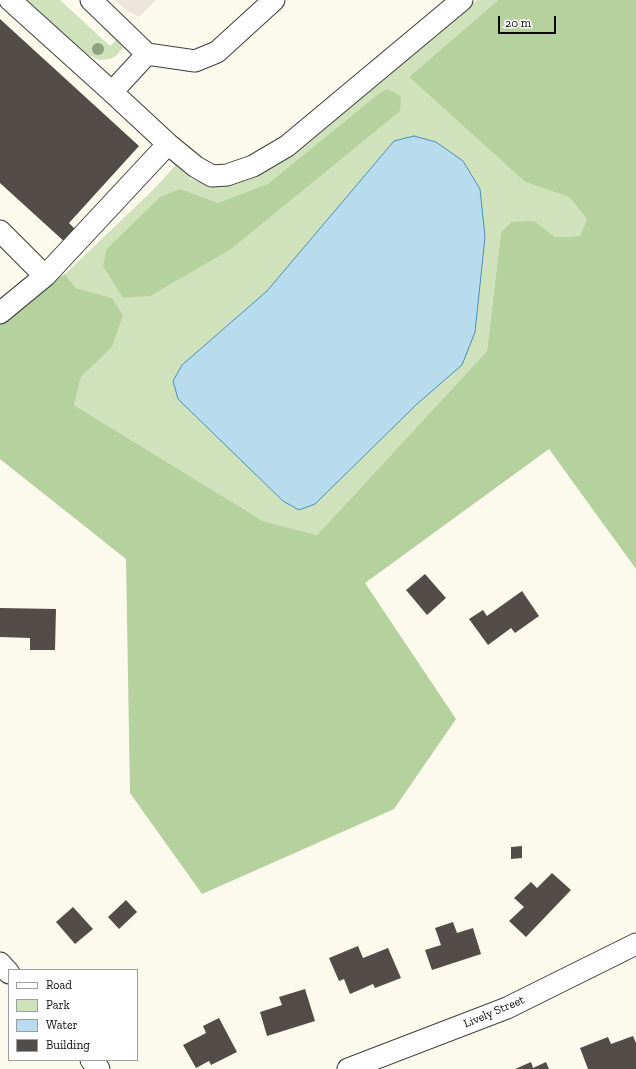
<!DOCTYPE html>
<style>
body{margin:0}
#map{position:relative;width:636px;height:1069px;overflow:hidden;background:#fcf9ed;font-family:"Zilla Slab",serif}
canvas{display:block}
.legend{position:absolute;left:8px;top:969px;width:130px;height:92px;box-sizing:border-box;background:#fff;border:1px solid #9e9e9e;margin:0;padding:5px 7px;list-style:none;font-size:12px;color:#0c0c0c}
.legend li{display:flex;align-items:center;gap:8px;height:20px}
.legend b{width:20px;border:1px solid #9e9e9e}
.scale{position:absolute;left:498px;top:16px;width:58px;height:18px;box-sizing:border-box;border:2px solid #0c0c0c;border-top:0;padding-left:5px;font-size:12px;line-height:14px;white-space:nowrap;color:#0c0c0c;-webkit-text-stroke:3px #fff;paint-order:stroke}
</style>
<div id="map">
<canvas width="636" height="1069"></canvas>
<ul class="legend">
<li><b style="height:5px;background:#fff"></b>Road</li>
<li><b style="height:11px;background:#d0e2bb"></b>Park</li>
<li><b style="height:11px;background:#b8dbed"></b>Water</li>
<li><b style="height:11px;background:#534d4a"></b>Building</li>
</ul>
<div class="scale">20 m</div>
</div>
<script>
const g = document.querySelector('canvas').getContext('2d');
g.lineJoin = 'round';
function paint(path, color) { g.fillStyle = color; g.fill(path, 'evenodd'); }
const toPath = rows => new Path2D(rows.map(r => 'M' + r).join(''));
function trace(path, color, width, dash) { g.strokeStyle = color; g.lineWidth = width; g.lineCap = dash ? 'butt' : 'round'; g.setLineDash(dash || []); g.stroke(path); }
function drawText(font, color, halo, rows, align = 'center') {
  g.font = font + ' "Zilla Slab",serif'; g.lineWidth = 4; g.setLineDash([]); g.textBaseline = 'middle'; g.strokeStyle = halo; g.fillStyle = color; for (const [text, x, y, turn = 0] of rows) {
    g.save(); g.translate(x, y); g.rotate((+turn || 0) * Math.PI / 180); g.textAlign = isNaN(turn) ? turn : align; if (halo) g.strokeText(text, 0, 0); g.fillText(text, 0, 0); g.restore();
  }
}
paint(toPath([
 [27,0,60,0,110,46,118,38,125,45,116,56,110,59,99,60,87,54],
 [477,0,498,0,409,77,525,182,569,197,587,219,580,236,555,237,533,221,501,232,487,351,317,535,263,521,74,405,81,377,112,347,112,298,76,288,65,274,153,190,176,165,191,179,210,186,225,185,319,132]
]), '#d0e2bb');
paint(toPath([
 [498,0,636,0,636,569,549,449,365,583,456,719,394,809,202,894,130,793,126,559,0,459,0,324,38,290,65,274,76,288,112,298,123,315,112,347,81,377,74,405,263,521,317,535,487,351,501,232,512,222,534,221,555,237,580,236,587,219,569,197,525,182,409,77],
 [387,89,401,96,400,111,231,249,150,296,123,298,103,266,107,249,160,197,180,189,218,203,268,184,376,96]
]), '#b5d19d');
paint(toPath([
 [115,0,156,0,139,17,127,11]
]), '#ebe7dd');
const water = toPath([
 [414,136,436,142,463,161,480,189,485,237,475,332,462,365,417,404,315,504,299,510,283,501,178,399,173,381,182,365,267,291,394,141,414,136]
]);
paint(water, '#b8dbed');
trace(water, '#4990ba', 1);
paint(toPath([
 [0,19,139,146,69,223,78,232,67,244,0,183],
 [425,574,446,598,427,615,406,590],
 [522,591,539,616,515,633,511,628,488,645,469,619,483,610,487,616],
 [0,608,56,609,55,650,30,650,30,638,0,637],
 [522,846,522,858,511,859,511,847],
 [552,873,571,890,526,937,509,921,524,907,514,898,531,882,537,888],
 [126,900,137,912,119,929,108,917],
 [73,907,93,929,75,944,56,922],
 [453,922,457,933,473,928,481,954,432,970,425,950,441,945,435,928],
 [358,946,363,958,388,948,401,978,375,988,373,984,350,994,344,979,339,981,329,958],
 [305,989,315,1021,267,1036,260,1012,282,1005,279,997],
 [219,1018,237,1052,211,1065,209,1061,196,1068,183,1045,206,1033,203,1026],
 [633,1036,636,1043,636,1069,588,1069,580,1048,608,1037,611,1044],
 [531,1062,533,1068,546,1062,549,1069,515,1069]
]), '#534d4a');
const minor = toPath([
 [10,0,112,92,168,144,196,167,212,176,227,175,253,166,287,146,462,0],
 [91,0,147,54],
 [112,92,147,54,195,61,217,52,274,0],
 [0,231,45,276],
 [0,313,45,276,168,144],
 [0,963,9,973],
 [91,1060,99,1069],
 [348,1069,507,1008,636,944]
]);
trace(minor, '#3f3f3f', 23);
trace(minor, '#fff', 21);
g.fillStyle = '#8da27f';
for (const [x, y] of [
 [98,49]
]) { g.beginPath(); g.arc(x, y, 6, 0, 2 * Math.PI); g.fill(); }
drawText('12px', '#0c0c0c', '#fff', [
 ["Lively Street",494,1012,-23]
]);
</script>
